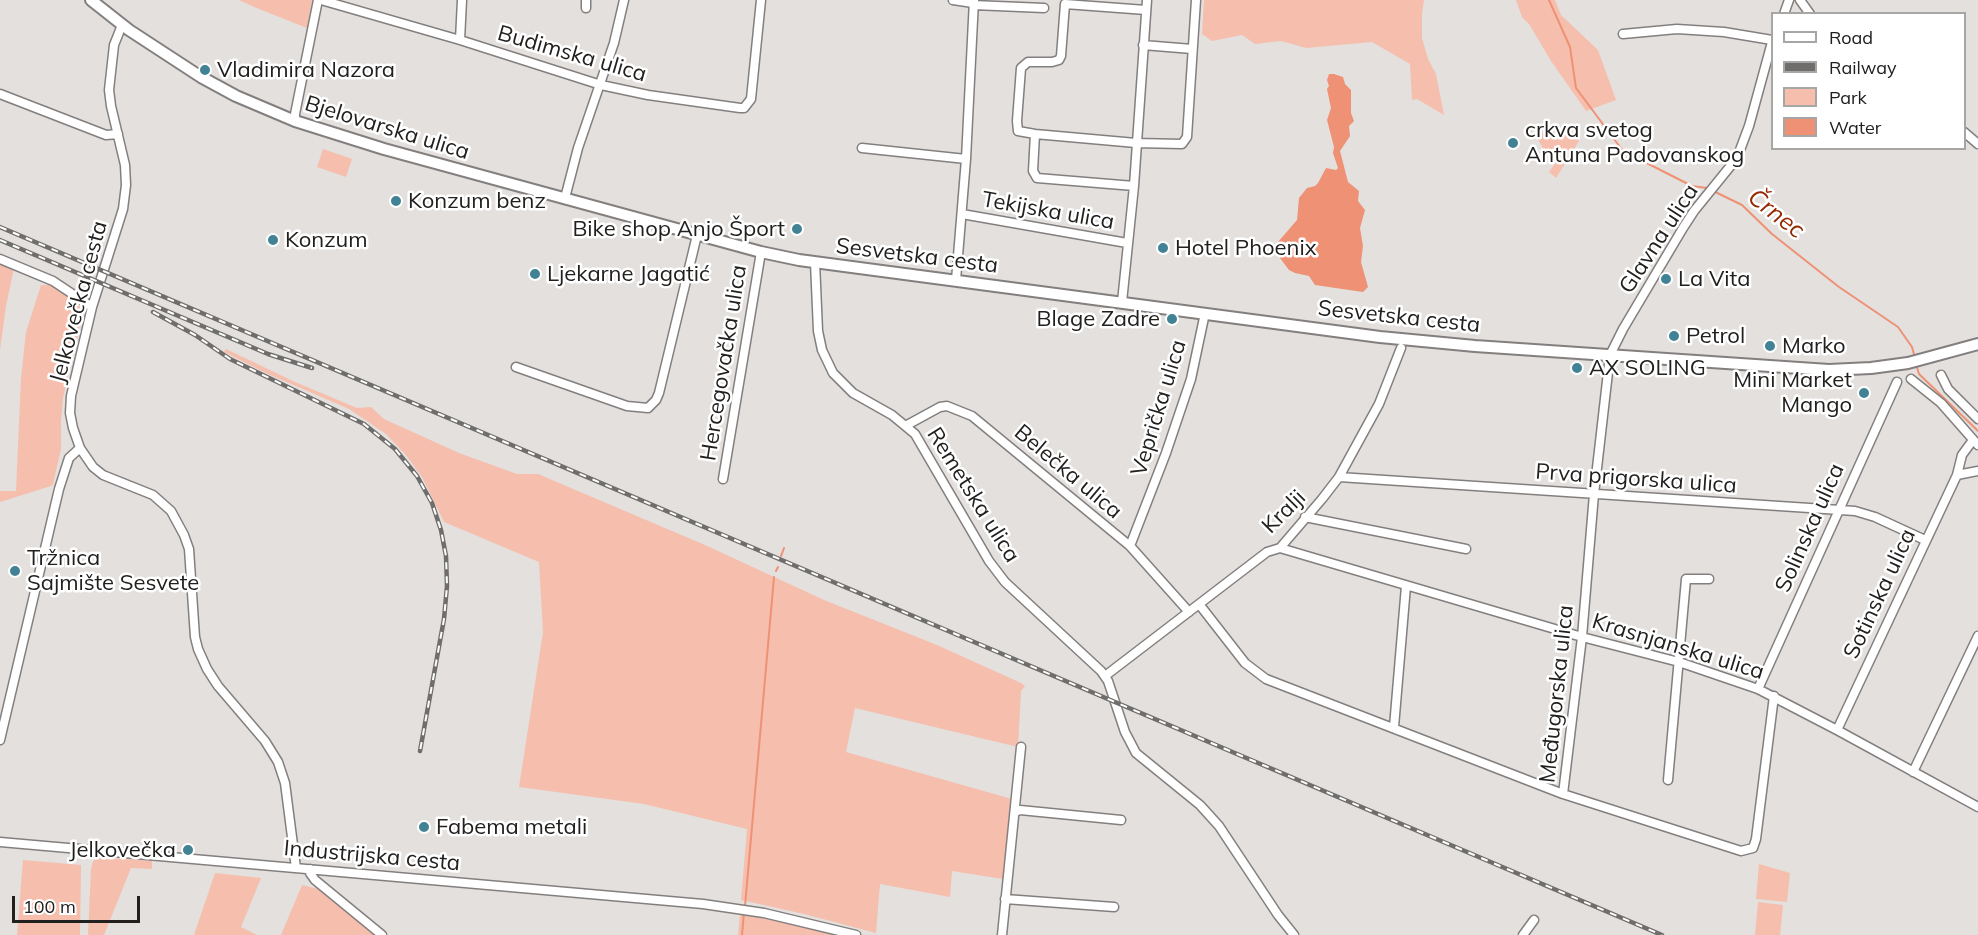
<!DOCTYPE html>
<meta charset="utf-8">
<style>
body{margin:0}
#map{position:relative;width:1978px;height:935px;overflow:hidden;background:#e3e0de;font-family:Mulish,sans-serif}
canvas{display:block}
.legend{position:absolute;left:1771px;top:12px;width:195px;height:138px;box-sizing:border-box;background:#fff;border:2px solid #a6a6a5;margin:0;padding:8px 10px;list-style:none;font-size:18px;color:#21201f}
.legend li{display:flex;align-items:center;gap:12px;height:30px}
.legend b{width:30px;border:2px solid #a6a6a5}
.scale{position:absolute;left:12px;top:896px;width:128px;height:27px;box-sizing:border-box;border:3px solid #21201f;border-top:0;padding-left:8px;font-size:18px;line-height:21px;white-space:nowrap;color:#21201f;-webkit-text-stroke:4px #fff;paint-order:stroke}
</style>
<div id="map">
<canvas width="1978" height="935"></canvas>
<ul class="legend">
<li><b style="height:8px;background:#fff"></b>Road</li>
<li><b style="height:8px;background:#6f6e6c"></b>Railway</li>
<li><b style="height:16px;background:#f6bead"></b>Park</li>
<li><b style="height:16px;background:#ee9175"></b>Water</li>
</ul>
<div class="scale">100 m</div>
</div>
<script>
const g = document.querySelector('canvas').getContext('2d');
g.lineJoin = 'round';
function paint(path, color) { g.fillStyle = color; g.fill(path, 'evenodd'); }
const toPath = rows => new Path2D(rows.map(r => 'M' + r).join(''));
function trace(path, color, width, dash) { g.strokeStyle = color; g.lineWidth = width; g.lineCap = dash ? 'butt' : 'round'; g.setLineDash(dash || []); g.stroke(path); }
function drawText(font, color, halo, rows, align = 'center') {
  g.font = font + ' Mulish,sans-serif'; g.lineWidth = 5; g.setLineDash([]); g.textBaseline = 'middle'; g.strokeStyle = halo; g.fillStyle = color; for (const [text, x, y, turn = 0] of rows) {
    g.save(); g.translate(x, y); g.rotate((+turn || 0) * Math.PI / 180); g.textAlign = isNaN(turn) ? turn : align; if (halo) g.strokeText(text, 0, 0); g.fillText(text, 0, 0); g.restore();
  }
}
paint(toPath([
 [239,0,312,0,307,28,254,7],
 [1204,0,1424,0,1422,14,1422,38,1428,59,1436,74,1444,115,1417,99,1412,100,1410,64,1372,42,1306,48,1281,41,1255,44,1242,35,1212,41,1202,34],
 [1516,0,1555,0,1561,15,1598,50,1616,100,1586,111,1551,61,1529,24,1522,17],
 [1557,130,1575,136,1579,141,1556,178,1549,172,1554,165,1554,159,1550,153,1545,152,1535,134],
 [323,149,352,159,346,177,317,167],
 [0,264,14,268,6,306,0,350],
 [41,285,50,285,64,293,78,303,83,312,63,398,61,421,61,449,53,484,51,486,0,502,0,491,16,491,21,378,26,332],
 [226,349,295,382,357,408,371,407,384,419,459,453,517,474,538,474,705,545,824,600,937,645,1021,683,1025,686,1021,691,1018,747,855,708,846,752,1012,799,1003,879,952,871,950,897,880,884,876,933,804,914,741,900,747,829,644,804,519,787,543,632,539,562,444,522,422,477,405,454,386,434,349,409,268,374,224,352],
 [99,857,152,861,152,869,131,868,104,935,88,935,91,869,93,861],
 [23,860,81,865,80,935,17,935],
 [1759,864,1790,873,1787,902,1756,899],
 [215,873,261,878,241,927,257,935,194,935],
 [302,885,318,889,375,935,281,935],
 [1758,902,1783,905,1780,935,1755,935],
 [740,913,778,920,835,935,738,935]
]), '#f6bead');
paint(toPath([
 [1329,74,1334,74,1343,77,1345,84,1351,90,1351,113,1354,121,1349,126,1350,136,1340,151,1348,182,1359,191,1358,201,1365,210,1360,228,1363,246,1361,262,1368,287,1363,292,1315,285,1309,276,1295,273,1289,270,1280,258,1278,242,1297,220,1299,198,1307,188,1315,186,1318,183,1326,168,1336,170,1338,168,1333,153,1334,147,1327,120,1331,108,1327,89,1329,86,1327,80]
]), '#ee9175');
trace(toPath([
 [1549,0,1570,47,1576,88,1623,151,1692,186,1707,188,1742,205,1772,234,1839,287,1898,327,1912,347,1915,358],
 [1916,364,1919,374,1978,431],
 [781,556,784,548],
 [776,571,778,567],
 [745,906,774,577],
 [742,935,744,912]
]), '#ee9175', 2);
const minor = toPath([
 [321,0,460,40,601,85,648,95,740,108,744,108,751,99,761,0],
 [586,0,586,8],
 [953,0,973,3],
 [1800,0,1810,14],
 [973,5,1044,8],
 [1146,10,1065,4,1061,56,1059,60,1052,62,1028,62,1021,68,1017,121,1018,131,1035,134,1136,143,1182,144,1187,137,1196,0],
 [1784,14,1789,0],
 [122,25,114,45,109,90,111,106,125,165,126,185,123,209,92,307,71,396,70,413,73,428,80,448,93,467,103,475,153,495,171,511,184,535,189,549,195,637,198,649,207,669,218,686,265,741,278,762,285,783,296,868],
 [1623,34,1677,29,1724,32,1772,40],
 [460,40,462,0],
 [1143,45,1192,49],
 [0,94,106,135,118,134],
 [295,121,295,114,318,0],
 [1964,132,1978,144],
 [1035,134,1033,171,1037,178,1134,186],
 [862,148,966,159],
 [565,198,578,148,614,43,624,0],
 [962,214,1127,243],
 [0,259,53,281,92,307],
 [815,262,818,331,822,350,833,373,853,393,892,415,915,434,989,561,1005,582,1101,671,1108,681,1125,732,1136,753,1200,805,1219,826,1278,915,1294,935],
 [956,280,966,159,974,0],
 [1122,302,1134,186,1147,0],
 [516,367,627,406,648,408,656,400,659,393,697,235],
 [1941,375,1948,389,1978,419],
 [1911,379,1941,403,1978,445],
 [907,425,940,407,947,406,972,416,1130,546,1189,612],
 [1957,475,1978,471],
 [1339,477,1855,511,1875,517,1925,540],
 [723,479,761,252],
 [1305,517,1466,549],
 [1130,546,1166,453,1191,379,1205,313],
 [1280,548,1582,637,1679,662,1758,689,1837,730,1978,807],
 [1199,604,1245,663,1266,679,1563,794,1741,851,1753,848,1756,839,1774,696],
 [1105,676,1267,552,1280,548,1322,499,1339,477,1379,404,1401,348],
 [1758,689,1897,382],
 [1394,727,1406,586],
 [1837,730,1957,475,1962,455,1973,440],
 [0,740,59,489,69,458,80,448],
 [1913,772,1978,636],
 [1668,780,1686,579,1709,579],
 [1563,794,1582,637,1594,494,1610,355,1623,329,1683,228,1694,211,1737,158,1749,126,1772,42],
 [1015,812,1020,810,1121,820],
 [0,842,703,904,764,913,856,935],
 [310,869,310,873,315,880,382,935],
 [1005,899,1114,907],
 [1002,935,1021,747],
 [1523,935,1534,920]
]);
const major = toPath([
 [91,0,129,30,201,77,236,96,295,121,384,149,761,252,799,260,1380,337,1475,346,1829,370,1871,368,1908,363,1978,344]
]);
trace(minor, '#837f7e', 11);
trace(major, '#837f7e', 14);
trace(minor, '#fff', 8);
trace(major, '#fff', 10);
const rail = toPath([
 [0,227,1662,935],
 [0,240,268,354,312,368],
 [153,312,195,335,230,359,364,424,395,449,417,476,432,503,441,530,446,556,447,586,444,619,420,751]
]);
trace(rail, '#6f6e6c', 4.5);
trace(rail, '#fff', 2, [7]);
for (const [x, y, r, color] of [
 [205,70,6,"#418395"],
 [1513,143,6,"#418395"],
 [396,201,6,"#418395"],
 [797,229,6,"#418395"],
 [273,240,6,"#418395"],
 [1163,248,6,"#418395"],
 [535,274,6,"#418395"],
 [1666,279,6,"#418395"],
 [1172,319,6,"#418395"],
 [1674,336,6,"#418395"],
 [1770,346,6,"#418395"],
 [1577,368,6,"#418395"],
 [1864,393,6,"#418395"],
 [15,571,6,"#418395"],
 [424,827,6,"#418395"],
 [188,850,6,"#418395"]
]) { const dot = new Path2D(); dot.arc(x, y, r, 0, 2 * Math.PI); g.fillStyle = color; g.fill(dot); trace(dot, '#fff', 2); }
drawText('22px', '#21201f', '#fff', [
 ["Budimska ulica",572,54,16],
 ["Bjelovarska ulica",387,128,17],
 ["Tekijska ulica",1048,211,10],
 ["Glavna ulica",1659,239,-57],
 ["Sesvetska cesta",917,256,7],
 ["Jelkovečka cesta",79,302,-75],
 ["Sesvetska cesta",1399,317,6],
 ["Hercegovačka ulica",724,363,-81],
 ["Veprička ulica",1159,408,-73],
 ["Belečka ulica",1068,472,40],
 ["Prva prigorska ulica",1636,479,4],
 ["Remetska ulica",973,495,58],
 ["Kralji",1284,512,-45],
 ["Solinska ulica",1810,528,-66],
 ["Sotinska ulica",1880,594,-65],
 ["Krasnjanska ulica",1678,647,17],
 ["Međugorska ulica",1557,694,-84],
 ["Industrijska cesta",372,856,5]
]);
drawText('22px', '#21201f', '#fff', [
 ["Vladimira Nazora",217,70],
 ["crkva svetog",1525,130],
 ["Antuna Padovanskog",1525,155],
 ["Konzum benz",408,201],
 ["Bike shop Anjo Šport",785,229,"right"],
 ["Konzum",285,240],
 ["Hotel Phoenix",1175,248],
 ["Ljekarne Jagatić",547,274],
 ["La Vita",1678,279],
 ["Blage Zadre",1160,319,"right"],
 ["Petrol",1686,336],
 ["Marko",1782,346],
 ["AX SOLING",1589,368],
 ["Mini Market",1852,380,"right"],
 ["Mango",1852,405,"right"],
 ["Tržnica",27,558],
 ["Sajmište Sesvete",27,583],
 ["Fabema metali",436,827],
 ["Jelkovečka",176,850,"right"]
], 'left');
drawText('italic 24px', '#952900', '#fff', [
 ["Črnec",1776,214,38]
]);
</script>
